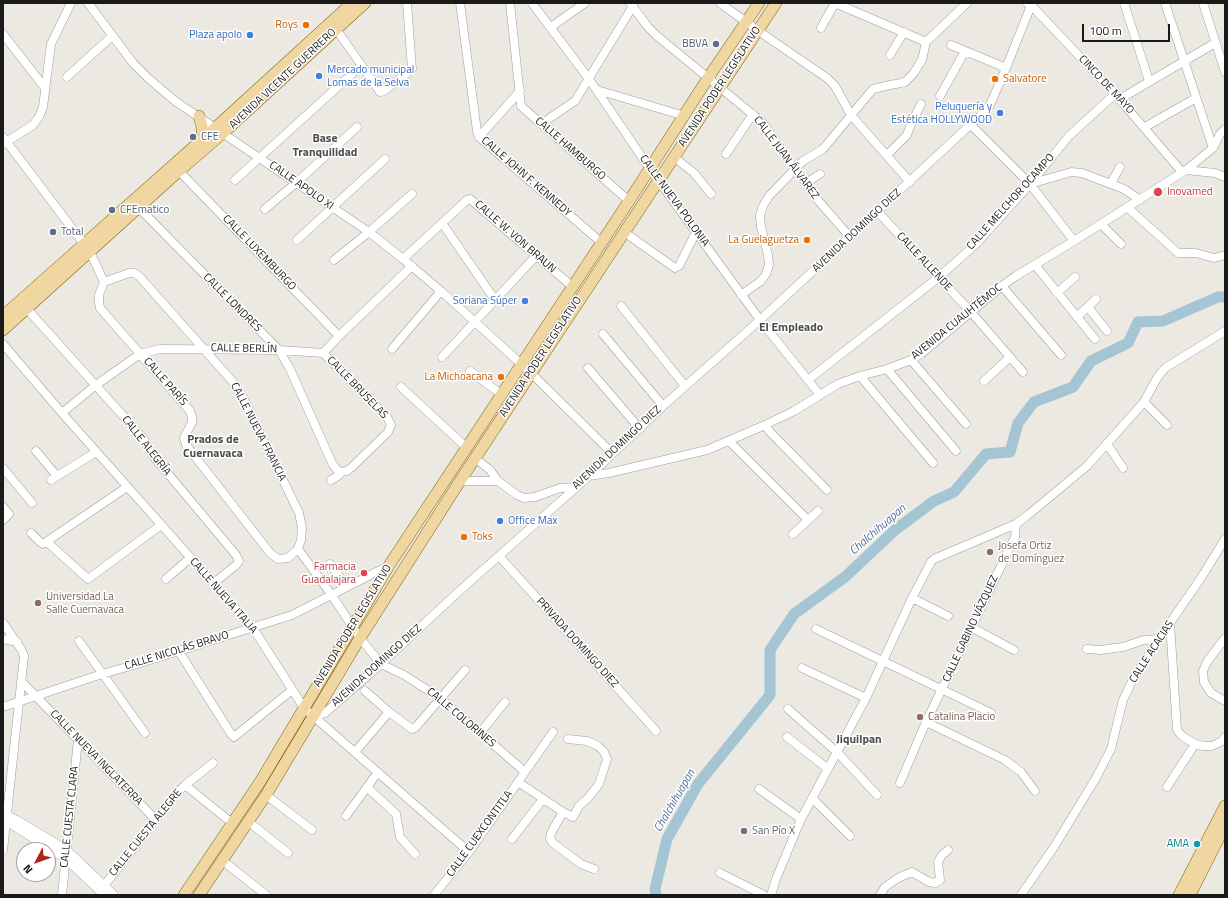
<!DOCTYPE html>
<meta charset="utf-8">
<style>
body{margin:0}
#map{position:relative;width:1228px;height:898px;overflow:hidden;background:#ebe9e1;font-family:"Titillium Web",sans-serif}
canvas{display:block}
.frame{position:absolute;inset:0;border:4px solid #1a1a1a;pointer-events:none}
.north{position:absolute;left:16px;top:842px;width:40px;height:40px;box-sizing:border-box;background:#fff;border:1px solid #a3a3a3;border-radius:50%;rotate:229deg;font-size:11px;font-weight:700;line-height:16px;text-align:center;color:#1a1a1a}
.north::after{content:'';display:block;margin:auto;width:14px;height:18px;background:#af2616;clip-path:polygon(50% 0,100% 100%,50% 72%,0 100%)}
.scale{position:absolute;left:1082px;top:24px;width:88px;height:18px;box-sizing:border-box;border:2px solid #1a1a1a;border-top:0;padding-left:5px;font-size:12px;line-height:14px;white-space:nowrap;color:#1a1a1a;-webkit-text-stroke:3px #fff;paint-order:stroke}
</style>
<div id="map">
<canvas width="1228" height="898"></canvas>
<div class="frame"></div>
<div class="north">N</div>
<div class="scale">100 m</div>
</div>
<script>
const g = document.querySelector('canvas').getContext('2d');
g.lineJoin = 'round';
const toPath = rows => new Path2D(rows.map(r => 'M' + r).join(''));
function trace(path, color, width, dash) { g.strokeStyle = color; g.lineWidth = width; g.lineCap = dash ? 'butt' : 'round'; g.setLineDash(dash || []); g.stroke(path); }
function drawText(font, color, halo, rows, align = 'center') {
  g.font = font + ' "Titillium Web",sans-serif'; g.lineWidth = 3; g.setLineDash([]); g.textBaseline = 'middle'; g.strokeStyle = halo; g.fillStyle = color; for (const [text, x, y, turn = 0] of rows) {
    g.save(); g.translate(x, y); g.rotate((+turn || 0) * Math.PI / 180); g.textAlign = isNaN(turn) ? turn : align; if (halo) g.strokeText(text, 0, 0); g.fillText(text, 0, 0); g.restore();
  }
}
trace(toPath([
 [656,895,655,889,667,839,698,784,770,695,770,650,794,614,845,577,895,530,934,501,954,492,986,454,1010,452,1018,423,1034,402,1073,387,1091,361,1128,343,1138,322,1163,321,1218,297,1225,297]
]), '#a6c5d4', 11);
const minor = toPath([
 [88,3,133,63,148,78,175,101,369,232,403,259,441,291,530,372,612,453],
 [460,3,477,131,479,137,602,243],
 [510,3,521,106,629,201],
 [532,3,589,79,650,169,760,320,820,395],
 [630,3,648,27,657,36,762,122,817,199,850,237],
 [720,3,757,30,827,78,835,86,851,115,910,182],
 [835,3,926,42],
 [1027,3,1031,5,1115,94,1182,172],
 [1124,3,1149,81],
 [1165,3,1213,148],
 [1203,3,1225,72],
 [334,26,378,89,380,92,384,91,412,69,407,3],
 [551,27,585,3],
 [821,28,835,3],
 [3,34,45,88],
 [951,45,1006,68],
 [890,55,904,32],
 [67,77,112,36],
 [597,90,685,116],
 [940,96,965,51],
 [1120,99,1215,43],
 [541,124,575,101,633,6],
 [971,125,1030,184,1074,241],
 [1145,127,1196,98],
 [3,137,84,244],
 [479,137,520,91],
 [3,144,33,125,39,117,43,107,51,44,71,3],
 [726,154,753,114],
 [887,155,907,135,911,124,921,104],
 [674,157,694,173,711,194],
 [1186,170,1215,173,1225,177],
 [179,171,339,336],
 [235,180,353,73],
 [806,183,820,174],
 [1111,183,1120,167],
 [1030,184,1071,172,1082,173,1124,189,1140,200],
 [1127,207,1178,253,1196,253,1214,258,1225,255],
 [139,208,279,350,290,369,332,463,337,470,341,472],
 [265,209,296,183,357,127],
 [877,211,971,312,1023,372],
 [442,223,495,300],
 [1101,224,1121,244],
 [624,232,675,268,679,266,696,232],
 [297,240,385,159],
 [90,252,104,282],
 [403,259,467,200,470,199,573,287],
 [334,260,369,232,412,194],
 [1035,265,1095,339],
 [129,273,134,273,139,276,233,382,242,396,299,513,302,528,301,540,298,549,288,558,278,559,270,553,186,445,184,438,192,422,192,417,190,411,100,308,99,302,99,295,104,282,129,273],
 [1002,286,1061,355],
 [1057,293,1075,277],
 [741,295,761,281,766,274,769,265,768,255,761,227,760,216,763,206,769,196,803,161,823,149,873,89,890,85,901,83,905,82,913,74,922,60,926,42,967,3],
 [621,306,685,386],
 [1088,307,1107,331],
 [27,309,143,438,154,457,236,555,239,561,236,565,214,583],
 [1077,317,1096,299],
 [603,334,663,406],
 [3,344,62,413,253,628,304,708,469,852],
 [392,349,441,291],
 [323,353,387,417,391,425,388,432,352,467,347,471,341,472],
 [323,353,339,336,412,266],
 [442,357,536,256],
 [911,360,966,424],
 [588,368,640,429],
 [887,369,956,451],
 [470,371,501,394],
 [860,376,933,463],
 [808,380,939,277,976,244,1030,184,1069,136,1115,94],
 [984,381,1010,357],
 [401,387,467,448],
 [1144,402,1167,425],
 [62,413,96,385,140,354,160,349,279,350,323,353],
 [765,425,770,432,827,490],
 [729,441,808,520],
 [1107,444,1123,468],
 [36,451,57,476],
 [475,458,490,470,498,481,517,495,524,498,535,497,560,488,575,487],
 [3,468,32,503],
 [589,476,609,473,707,450,765,425,794,411,838,384,860,376,887,369,911,360,921,354,1002,286,1016,276,1074,241,1186,170,1213,148,1220,134,1225,129],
 [51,480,96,452],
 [331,480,338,476,341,472],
 [460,481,498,481],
 [3,507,9,514,3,520],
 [31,533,40,542,43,544,127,487],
 [793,534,818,511],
 [47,542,88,579,161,525],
 [298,549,331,594,360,638,381,664,404,675,440,698,525,772],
 [499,556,656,731],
 [330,564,347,586],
 [166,579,190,558],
 [912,598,948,616],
 [3,623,21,649,24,656,3,850],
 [1170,623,1177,730,1182,736,1195,744,1203,746,1212,746,1222,741,1225,737],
 [971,627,1014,650],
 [816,629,991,713],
 [1225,638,1207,662,1203,671,1204,682,1211,693,1225,701],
 [3,639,17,642],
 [79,641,145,733],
 [1087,649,1100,650,1123,647,1144,640,1159,639],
 [178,650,231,734,234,737,292,690],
 [802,668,866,698],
 [22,682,156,820],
 [365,691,389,712,412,729,415,728,465,670],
 [3,707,102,674,134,665,292,615,390,565],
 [788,709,838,753,877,795],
 [313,716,325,713,381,664,456,594,589,476,663,406,760,320,982,114,990,105,1006,68,1032,3],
 [926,722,1005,760,1021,772,1035,791],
 [480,733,505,702],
 [787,737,828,769],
 [355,752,389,712],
 [518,782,563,812,573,817,579,806,588,798,599,784,607,759,604,752,598,746,587,741,568,739],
 [900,783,926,722,1015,537,1016,524],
 [185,785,232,823],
 [367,787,396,814,400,837,415,854],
 [1167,787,1195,744],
 [759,789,801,819],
 [266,795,312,830],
 [812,798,850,836],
 [563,812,551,833,550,839,553,843,581,864,594,869],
 [3,813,17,820,67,850,114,895],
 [346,816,378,772],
 [3,820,6,821,66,859,104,895],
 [249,822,288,853],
 [512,839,543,799],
 [223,861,266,895],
 [720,873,764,895],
 [100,891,175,795,185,785,213,763],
 [62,895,78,740],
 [434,895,469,852,553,732],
 [771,895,776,879,801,819,866,698,912,598,931,562,934,559,1016,524,1028,515,1087,466,1144,402,1157,378,1165,368,1225,331],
 [880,895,885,887,898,878,912,872,929,882,935,883,940,880,938,862,942,855,948,850],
 [1021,895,1054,847,1096,778,1111,749,1123,700,1134,677,1159,639,1201,578,1225,539]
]);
const major = toPath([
 [199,116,202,127,203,139],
 [3,316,215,128,352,3],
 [3,330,179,171,223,133,365,3],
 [184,895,260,782,390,564,629,201,708,78,759,3],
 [199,895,266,795,360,638,460,481,776,3],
 [1179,895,1225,806],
 [1190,895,1225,826]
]);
trace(minor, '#9e9e9e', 9);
trace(major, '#816710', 12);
trace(minor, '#fff', 8);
trace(major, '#f0d6a1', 11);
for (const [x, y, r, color] of [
 [306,25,4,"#e8710a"],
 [250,35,4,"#3f7fe0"],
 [716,44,4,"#5c6f8a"],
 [319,76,4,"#3f7fe0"],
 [995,79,4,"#e8710a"],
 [1000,113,4,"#3f7fe0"],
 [193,137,4,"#5c6f8a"],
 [1158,192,5,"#e0444e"],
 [112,210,4,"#5c6f8a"],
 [53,232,4,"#5c6f8a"],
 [807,240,4,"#e8710a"],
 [525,301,4,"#3f7fe0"],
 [501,377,4,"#e8710a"],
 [500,521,4,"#3f7fe0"],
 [464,537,4,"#e8710a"],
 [990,552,4,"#8d6e63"],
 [364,573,4,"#e0444e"],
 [38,603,4,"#8d6e63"],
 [920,717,4,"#8d6e63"],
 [744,831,4,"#6b7280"],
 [1197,844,4,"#0f9aa8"]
]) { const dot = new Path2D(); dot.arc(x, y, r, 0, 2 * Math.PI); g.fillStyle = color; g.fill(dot); trace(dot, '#fff', 1.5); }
drawText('11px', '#c56008', '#fff', [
 ["Roys",298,25],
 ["Salvatore",1003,79,"left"],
 ["La Guelaguetza",799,240],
 ["La Michoacana",493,377],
 ["Toks",472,537,"left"]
], 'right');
drawText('11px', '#366cbe', '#fff', [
 ["Plaza apolo",242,35],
 ["Mercado municipal",327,70,"left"],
 ["Lomas de la Selva",327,83,"left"],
 ["Peluquería y",992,107],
 ["Estética HOLLYWOOD",992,120],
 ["Soriana Súper",517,301],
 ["Office Max",508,521,"left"]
], 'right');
drawText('11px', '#4e5e75', '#fff', [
 ["BBVA",708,44,"right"],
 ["CFE",201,137],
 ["CFEmatico",120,210],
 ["Total",61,232]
], 'left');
drawText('11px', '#1a1a1a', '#fff', [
 ["AVENIDA VICENTE GUERRERO",283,79,-43],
 ["CINCO DE MAYO",1106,85,47],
 ["AVENIDA PODER LEGISLATIVO",720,87,-57],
 ["CALLE HAMBURGO",570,149,41],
 ["CALLE JUAN ÁLVAREZ",786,158,53],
 ["CALLE JOHN F. KENNEDY",526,177,41],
 ["CALLE APOLO XI",301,186,35],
 ["CALLE NUEVA POLONIA",674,201,54],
 ["CALLE MELCHOR OCAMPO",1011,202,-48],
 ["AVENIDA DOMINGO DIEZ",857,231,-43],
 ["CALLE W. VON BRAUN",515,237,41],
 ["CALLE LUXEMBURGO",259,253,46],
 ["CALLE ALLENDE",924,262,47],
 ["CALLE LONDRES",232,303,45],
 ["AVENIDA CUAUHTÉMOC",957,322,-39],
 ["CALLE BERLÍN",244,349,1],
 ["AVENIDA PODER LEGISLATIVO",541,357,-57],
 ["CALLE PARÍS",165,382,49],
 ["CALLE BRUSELAS",357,388,46],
 ["CALLE NUEVA FRANCIA",258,432,63],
 ["CALLE ALEGRÍA",146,446,52],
 ["AVENIDA DOMINGO DIEZ",617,448,-43],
 ["CALLE NUEVA ITALIA",223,596,49],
 ["AVENIDA PODER LEGISLATIVO",353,626,-59],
 ["CALLE GABINO VÁZQUEZ",971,629,-65],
 ["PRIVADA DOMINGO DIEZ",577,643,48],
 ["CALLE NICOLÁS BRAVO",177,651,-17],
 ["CALLE ACACIAS",1152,652,-57],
 ["AVENIDA DOMINGO DIEZ",377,666,-42],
 ["CALLE COLORINES",461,718,40],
 ["CALLE NUEVA INGLATERRA",96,758,46],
 ["CALLE CUESTA CLARA",70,817,-84],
 ["CALLE CUESTA ALEGRE",146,833,-51],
 ["CALLE CUEXCONTITLA",480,834,-54]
]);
drawText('11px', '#be3a42', '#fff', [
 ["Inovamed",1167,192],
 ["Farmacia",356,567,"right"],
 ["Guadalajara",356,580,"right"]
], 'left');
drawText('11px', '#785e54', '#fff', [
 ["Josefa Ortiz",998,546],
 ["de Domínguez",998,559],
 ["Universidad La",46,597],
 ["Salle Cuernavaca",46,610],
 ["Catalina Placio",928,717]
], 'left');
drawText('11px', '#5b616d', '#fff', [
 ["San Pío X",752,831]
], 'left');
drawText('11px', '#0d838f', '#fff', [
 ["AMA",1189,844]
], 'right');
drawText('bold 12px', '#4d4d4d', '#fff', [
 ["Base",325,139],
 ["Tranquilidad",325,153],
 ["El Empleado",791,328],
 ["Prados de",213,440],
 ["Cuernavaca",213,454],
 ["Jiquilpan",859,740]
]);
drawText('italic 12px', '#53719e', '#fff', [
 ["Chalchihuapan",878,530,-41],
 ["Chalchihuapan",675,801,-60]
]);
</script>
